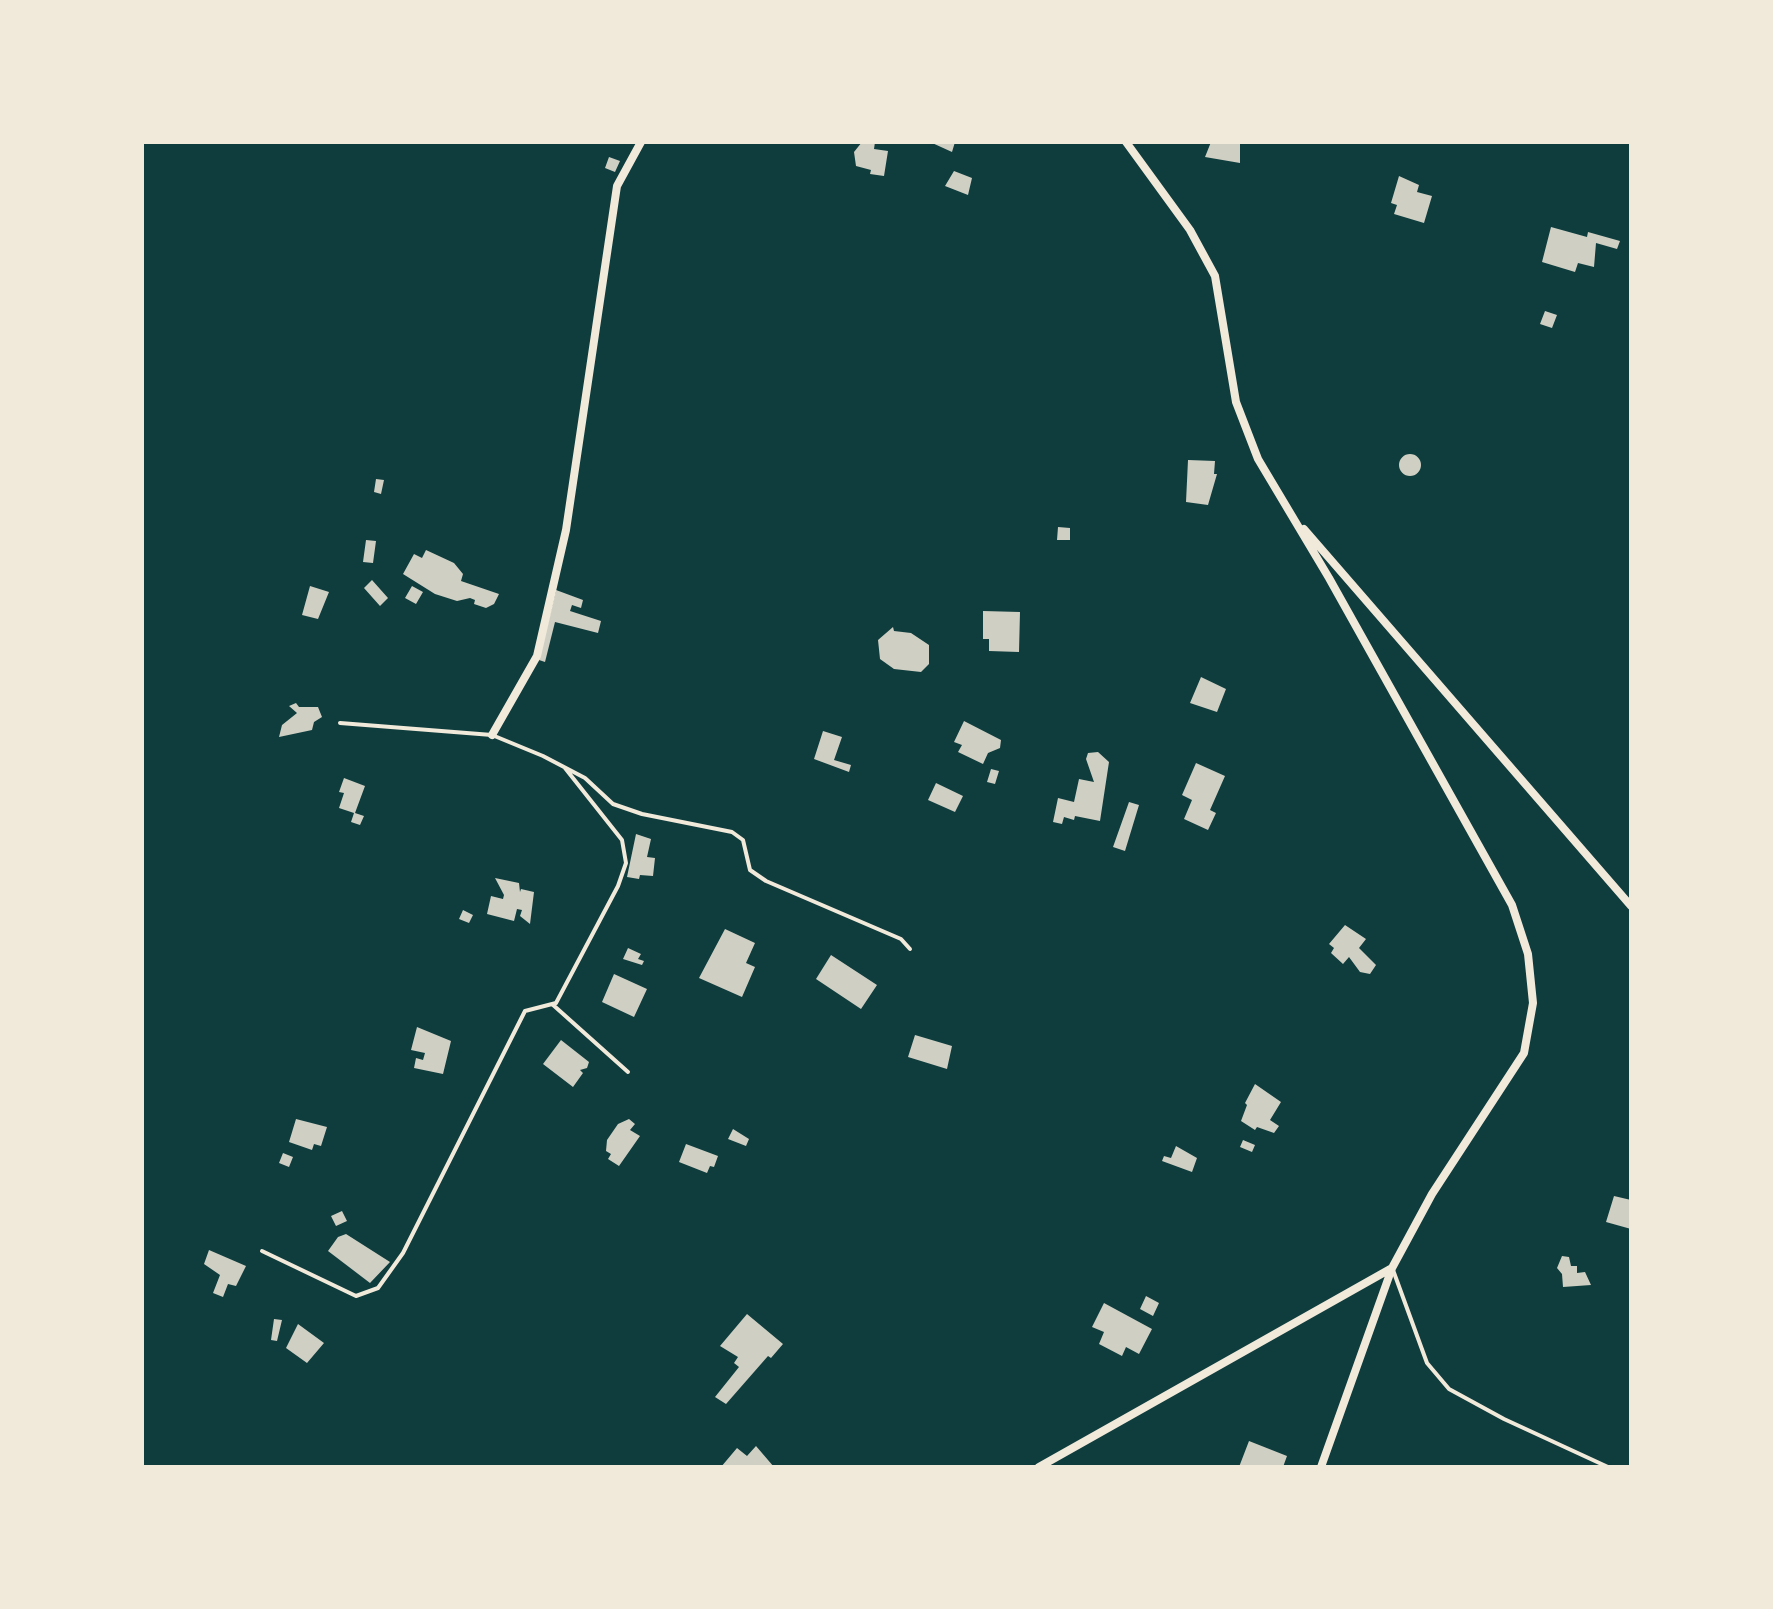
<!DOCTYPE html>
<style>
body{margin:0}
#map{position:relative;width:1773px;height:1609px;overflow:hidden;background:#0f3d3e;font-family:"Asap Condensed",sans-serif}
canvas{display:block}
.frame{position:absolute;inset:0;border:144px solid #f1e9da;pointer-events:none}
</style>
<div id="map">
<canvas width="1773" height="1609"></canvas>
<div class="frame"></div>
</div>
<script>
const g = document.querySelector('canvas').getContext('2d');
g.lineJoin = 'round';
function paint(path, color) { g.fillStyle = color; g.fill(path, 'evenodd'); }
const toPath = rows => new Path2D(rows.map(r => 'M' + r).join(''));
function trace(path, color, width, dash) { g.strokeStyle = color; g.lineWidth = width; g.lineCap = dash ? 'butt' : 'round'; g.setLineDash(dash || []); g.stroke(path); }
paint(toPath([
 [862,142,875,142,874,149,888,151,884,176,870,174,871,170,856,166,854,152],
 [930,142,955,142,952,152],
 [1211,142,1240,142,1240,163,1205,157],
 [609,157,620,161,615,172,605,168],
 [954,171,972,178,968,195,945,186],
 [1399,176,1419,185,1417,192,1432,196,1424,223,1394,214,1397,205,1391,203],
 [1551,227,1587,237,1588,232,1620,241,1617,249,1596,243,1594,267,1578,263,1575,272,1542,262],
 [1545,311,1557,315,1552,328,1540,324],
 '1399 465a11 11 0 1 1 22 0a11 11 0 1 1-22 0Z',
 [1188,460,1215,461,1214,474,1217,474,1208,505,1186,502],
 [376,479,384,480,381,494,374,492],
 [1058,527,1070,528,1070,540,1057,540],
 [366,540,376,541,373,563,363,562],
 [426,550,454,563,463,574,461,581,499,594,494,604,486,608,474,604,475,600,470,598,457,601,435,594,403,574,414,554,422,558],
 [372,580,388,598,380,606,364,588],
 [310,586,329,592,318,619,302,615],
 [412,586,423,592,416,604,405,598],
 [556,590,583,600,581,608,572,605,570,611,601,621,598,633,555,622,545,662,539,660],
 [983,611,1020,612,1019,652,989,651,989,639,983,639],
 [893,627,894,631,911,633,929,645,929,664,921,672,894,669,880,659,878,640],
 [1201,677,1226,689,1217,712,1190,703],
 [296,703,299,707,318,707,322,717,314,722,312,730,279,737,282,725,297,713,289,706],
 [964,721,1001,740,1000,748,988,753,983,764,958,752,962,745,954,742],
 [823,731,842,737,834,760,851,765,849,772,814,759],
 [1098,752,1109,762,1100,821,1075,816,1074,820,1064,817,1062,824,1053,822,1058,798,1074,802,1079,779,1094,782,1086,759,1088,753],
 [1196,763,1225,776,1210,810,1216,813,1208,830,1184,819,1192,800,1182,795],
 [991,769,999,771,995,784,987,782],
 [344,778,365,786,355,813,364,816,360,825,351,822,354,813,339,808,344,793,339,792],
 [936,783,963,796,955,812,928,800],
 [1129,802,1139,805,1125,851,1113,847],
 [636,834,651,839,647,857,655,858,653,876,640,875,639,879,627,877],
 [495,878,519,883,520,892,521,889,534,892,530,924,520,916,522,910,517,909,514,921,487,914,491,896,503,899,504,895],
 [463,910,473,915,469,923,459,919],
 [1345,925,1366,939,1359,948,1376,965,1370,974,1360,972,1349,957,1343,964,1331,953,1334,948,1329,944],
 [725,929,755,943,746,963,755,967,742,997,699,978],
 [628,948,641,954,638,959,644,961,642,965,623,959],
 [831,955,877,985,861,1009,816,979],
 [614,974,647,989,634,1017,602,1002],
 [417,1027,451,1041,443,1074,414,1068,416,1058,423,1060,425,1053,411,1050],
 [915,1035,952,1046,947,1069,908,1057],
 [561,1040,589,1062,587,1068,580,1070,583,1073,573,1087,543,1064],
 [1255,1084,1281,1102,1270,1120,1279,1126,1274,1133,1257,1127,1255,1130,1241,1121,1247,1105,1245,1103],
 [296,1119,327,1127,321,1146,314,1144,312,1150,289,1142],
 [629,1119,635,1124,630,1130,640,1136,619,1166,608,1159,611,1154,606,1151,607,1140,618,1124],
 [733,1129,749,1139,746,1146,728,1139],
 [1243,1140,1255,1145,1252,1152,1240,1147],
 [686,1144,718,1156,714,1167,710,1166,707,1173,679,1162],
 [1176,1146,1197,1158,1192,1172,1162,1161,1164,1156,1171,1158],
 [283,1153,293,1157,289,1167,279,1163],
 [1614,1196,1631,1200,1631,1229,1606,1222],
 [342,1211,347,1221,336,1226,331,1216],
 [346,1234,390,1262,370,1283,328,1251,338,1237],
 [209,1250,246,1266,236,1286,228,1284,223,1297,213,1293,220,1275,204,1264],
 [1562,1256,1569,1257,1571,1266,1577,1266,1577,1273,1585,1272,1591,1285,1563,1287,1562,1274,1557,1268],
 [1146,1296,1159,1303,1153,1316,1140,1309],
 [1104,1303,1152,1329,1139,1354,1126,1347,1122,1356,1099,1344,1104,1332,1092,1327],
 [747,1314,783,1344,771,1358,768,1356,726,1404,715,1397,739,1367,734,1363,738,1357,720,1346],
 [274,1319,282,1320,277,1341,271,1340],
 [298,1324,324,1343,307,1363,286,1348],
 [1249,1441,1287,1456,1283,1467,1239,1467],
 [756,1446,774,1467,721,1467,737,1448,747,1456]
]), '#cfcfc3');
trace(toPath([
 [340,723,492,735,543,756,585,778,613,804,642,814,732,832,743,840,750,870,766,881,901,939,910,949],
 [552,1004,628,1072],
 [262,1251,356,1296,378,1288,403,1253,525,1011,556,1003,618,886,626,863,622,840,565,768],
 [1393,1270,1427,1363,1449,1389,1504,1419,1608,1467]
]), '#f1e9da', 4);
trace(toPath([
 [1126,142,1190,230,1215,276,1236,402,1258,459,1329,578,1512,905,1528,954,1533,1003,1524,1053,1432,1194,1392,1268,1321,1467],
 [1304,529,1631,906],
 [492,735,537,656,566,530,617,186,641,142],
 [1039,1467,1392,1268]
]), '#f1e9da', 8);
</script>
